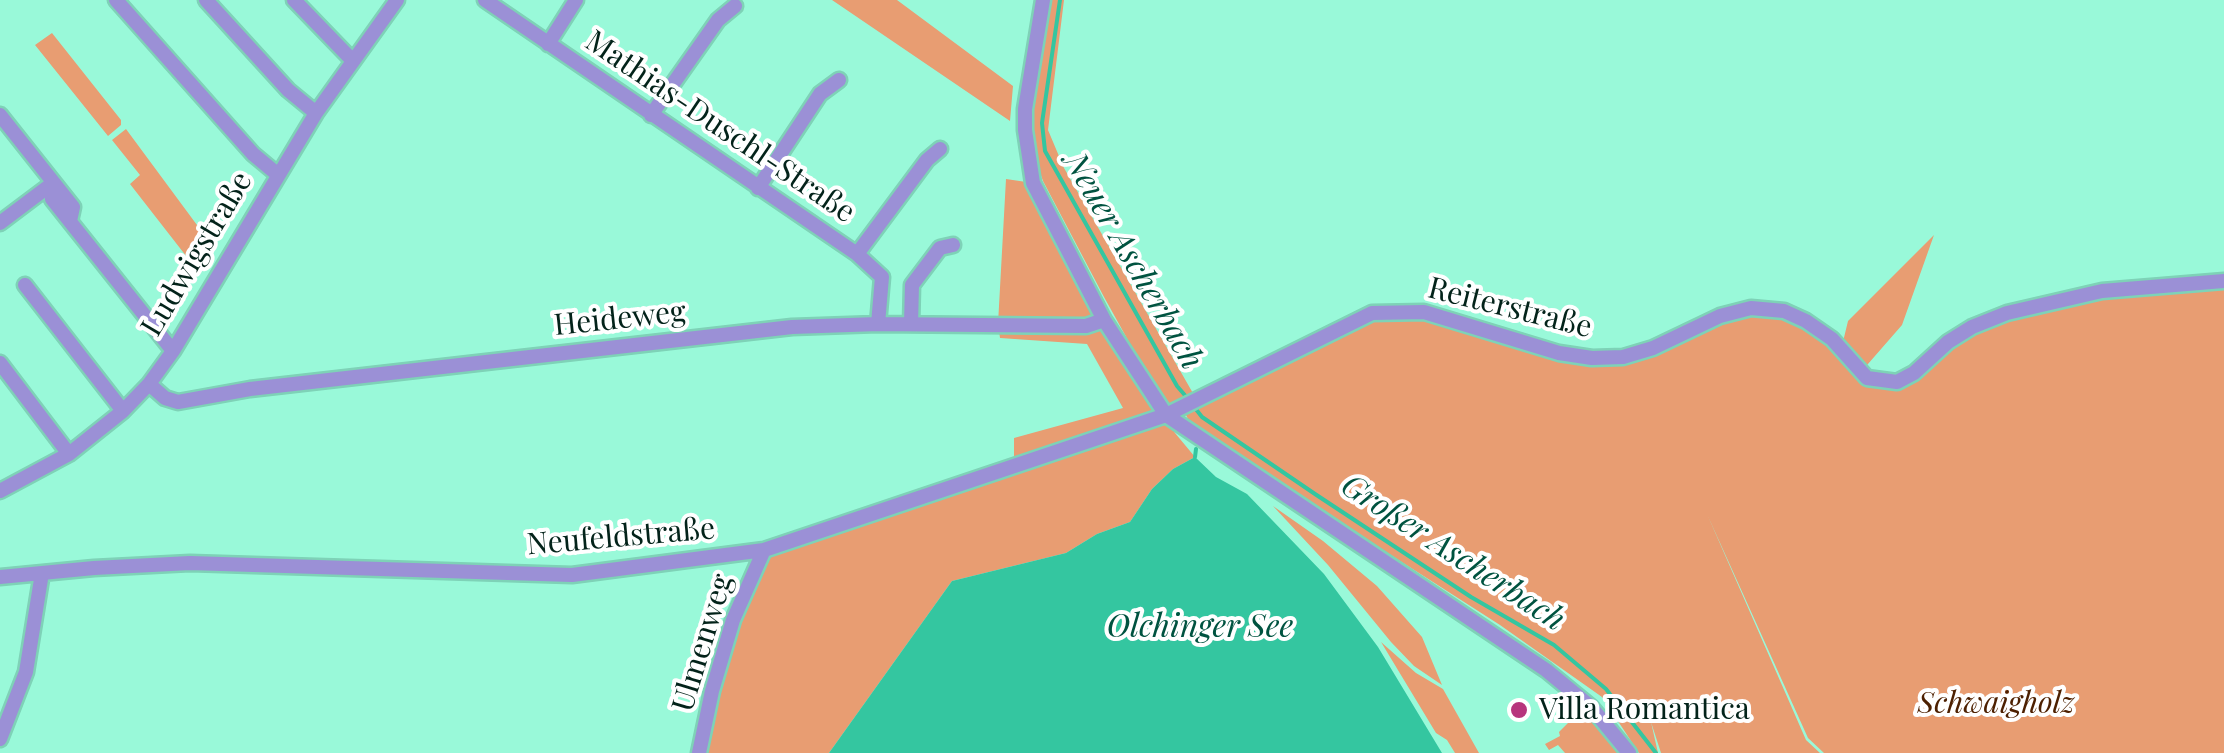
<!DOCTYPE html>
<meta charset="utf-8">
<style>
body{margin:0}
canvas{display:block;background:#99f9d9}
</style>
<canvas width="2224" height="753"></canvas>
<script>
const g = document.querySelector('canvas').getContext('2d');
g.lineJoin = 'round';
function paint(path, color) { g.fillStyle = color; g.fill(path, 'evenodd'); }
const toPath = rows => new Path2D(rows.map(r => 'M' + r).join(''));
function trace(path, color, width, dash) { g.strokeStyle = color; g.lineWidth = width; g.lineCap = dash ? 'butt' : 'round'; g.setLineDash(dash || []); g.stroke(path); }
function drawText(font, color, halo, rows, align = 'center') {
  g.font = font + ' "Playfair Display",serif'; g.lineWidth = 8; g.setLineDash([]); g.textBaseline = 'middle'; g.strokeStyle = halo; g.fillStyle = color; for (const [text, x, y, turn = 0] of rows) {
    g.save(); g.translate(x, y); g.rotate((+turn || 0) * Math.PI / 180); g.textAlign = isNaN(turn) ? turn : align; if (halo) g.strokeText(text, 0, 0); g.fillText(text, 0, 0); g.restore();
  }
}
paint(toPath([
 [832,0,897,0,1013,86,1010,121],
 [1049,0,1064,0,1048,130,1064,168,1194,395,1168,407,1164,405,1104,297,1043,181,1032,150,1029,125],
 [52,33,121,120,121,125,108,136,35,45],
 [126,129,211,244,197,270,130,184,140,175,112,140],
 [1006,179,1033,183,1175,433,1195,457,1173,469,1152,489,1130,522,1097,534,1066,553,952,581,829,753,699,753,712,691,764,550,1014,465,1014,438,1123,408,1087,344,1000,338,998,324],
 [1934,235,1902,325,1861,372,1897,382,1972,327,2102,291,2224,281,2224,753,1824,753,1808,738,1707,514,1806,740,1820,753,1661,753,1651,722,1658,753,1639,753,1602,697,1500,625,1330,516,1188,419,1185,413,1393,310,1559,353,1623,357,1753,311,1779,312,1841,350,1848,321],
 [1273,506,1323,541,1377,586,1422,637,1442,685,1414,666,1391,642,1328,565],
 [1381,642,1416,673,1443,689,1479,753,1455,753,1447,740,1436,733],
 [1591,707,1629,753,1565,753,1558,745,1549,750,1545,744,1560,736,1559,732,1581,710]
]), '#e89d72');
paint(toPath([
 [1195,457,1216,477,1247,494,1324,574,1378,647,1442,753,829,753,952,581,1066,553,1097,534,1130,522,1152,489,1173,469]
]), '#34c6a0');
trace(toPath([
 [1060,0,1042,123,1045,151,1177,386,1189,400],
 [1195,408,1202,417,1315,494,1471,597,1554,645,1606,689,1656,753],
 [1195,457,1196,449]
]), '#34c6a0', 4);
const minor = toPath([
 [116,0,253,154,277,174],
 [206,0,288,90,316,113],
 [294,0,352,60],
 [485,0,857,254,882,277,878,324],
 [1043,0,1025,109,1025,130,1033,183,1104,320,1166,415,1546,670,1591,707,1629,753],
 [548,44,576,0],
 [0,115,73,207,70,221],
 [651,115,718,20,735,6],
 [56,187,52,199,173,351],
 [758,188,820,94,839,80],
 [0,223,53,183],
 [857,254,927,160,940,149],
 [25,285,123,411],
 [911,324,912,285,940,248,953,245],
 [0,363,69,454],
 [149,384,165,398,178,402,250,389,792,327,878,324,1086,326,1104,320],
 [0,491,69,454,123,411,149,384,173,351,316,113,397,0],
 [0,577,94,568,190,563,572,575,764,550,1166,415,1372,313,1424,312,1559,353,1592,358,1623,357,1653,348,1720,316,1751,308,1784,311,1806,321,1832,339,1867,378,1897,382,1914,373,1948,342,1972,327,2007,313,2102,291,2224,281],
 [0,739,26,672,42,573],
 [699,753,712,691,733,620,764,550]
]);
trace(minor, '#7ed2b7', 19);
trace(minor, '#9b90d6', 14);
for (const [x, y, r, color] of [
 [1519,710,10,"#b7357d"]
]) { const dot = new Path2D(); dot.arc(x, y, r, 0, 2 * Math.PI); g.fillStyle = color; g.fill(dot); trace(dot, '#fff', 4); }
drawText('30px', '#03231a', '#fff', [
 ["Mathias-Duschl-Straße",720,127,34],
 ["Ludwigstraße",197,254,-59],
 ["Reiterstraße",1510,308,14],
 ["Heideweg",620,319,-6],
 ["Neufeldstraße",621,537,-5],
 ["Ulmenweg",703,643,-73]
]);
drawText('italic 30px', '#4d2001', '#fff', [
 ["Schwaigholz",1996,704]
]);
drawText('30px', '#03231a', '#fff', [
 ["Villa Romantica",1539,710]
], 'left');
drawText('italic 32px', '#005340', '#fff', [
 ["Neuer Ascherbach",1133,261,60],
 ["Großer Ascherbach",1453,553,33],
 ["Olchinger See",1200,627]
]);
</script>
